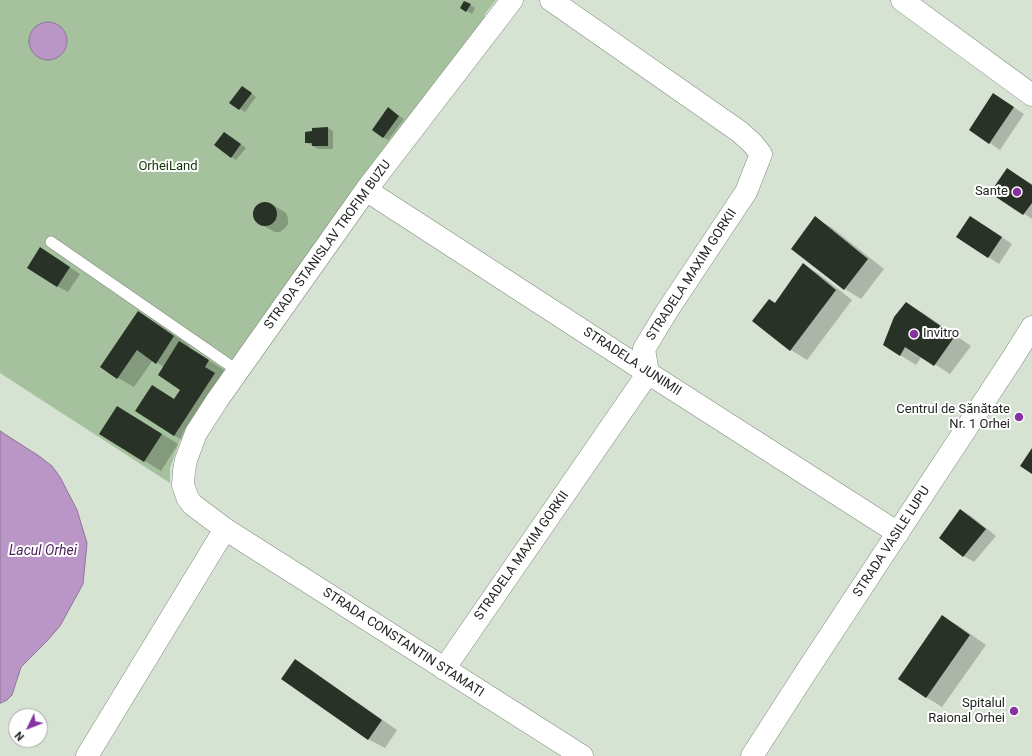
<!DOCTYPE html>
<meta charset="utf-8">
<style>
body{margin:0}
#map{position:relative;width:1032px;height:756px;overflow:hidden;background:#d6e3d3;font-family:Roboto,sans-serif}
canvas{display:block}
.north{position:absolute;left:8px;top:708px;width:40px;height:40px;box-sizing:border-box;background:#fff;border:1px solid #a7a8a6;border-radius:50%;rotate:227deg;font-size:11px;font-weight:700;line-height:16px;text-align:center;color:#222620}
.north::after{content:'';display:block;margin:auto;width:14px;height:18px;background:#8633a1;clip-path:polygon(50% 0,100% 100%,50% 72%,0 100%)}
</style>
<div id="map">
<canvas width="1032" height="756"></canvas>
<div class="north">N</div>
</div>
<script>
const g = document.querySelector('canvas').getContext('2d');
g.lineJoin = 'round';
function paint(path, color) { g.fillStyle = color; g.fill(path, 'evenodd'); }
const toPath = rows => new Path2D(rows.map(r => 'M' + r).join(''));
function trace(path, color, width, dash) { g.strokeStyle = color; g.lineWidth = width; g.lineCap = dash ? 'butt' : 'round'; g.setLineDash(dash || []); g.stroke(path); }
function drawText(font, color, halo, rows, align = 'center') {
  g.font = font + ' Roboto,sans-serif'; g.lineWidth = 4; g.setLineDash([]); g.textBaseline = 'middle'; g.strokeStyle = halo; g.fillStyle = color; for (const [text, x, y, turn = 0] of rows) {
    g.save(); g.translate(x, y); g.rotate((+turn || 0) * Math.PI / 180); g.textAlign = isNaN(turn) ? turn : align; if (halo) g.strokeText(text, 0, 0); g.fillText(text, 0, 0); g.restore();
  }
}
paint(toPath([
 [0,0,496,0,485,14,484,20,225,374,183,432,170,468,170,483,0,373]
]), '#a5c19d');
const water = toPath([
 '29 41a19 19 0 1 1 38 0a19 19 0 1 1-38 0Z',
 [0,431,39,456,52,466,60,477,77,510,87,543,83,584,60,626,47,641,21,667,12,695,7,700,1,703,0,703,0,431]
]);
paint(water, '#ba96c7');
trace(water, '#8c7495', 1);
paint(toPath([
 [465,2,475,8,472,14,462,8],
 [247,90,256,97,245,112,230,102],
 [1004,101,1024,114,1000,150,970,130],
 [393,112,404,119,388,140,383,137],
 [328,128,333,131,333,149,318,149,306,142],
 [230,136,246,148,236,160,231,157],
 [1007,169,1032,184,1032,219,991,192],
 [264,202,270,203,286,213,288,218,288,224,285,228,280,232,275,232,258,223,254,219,253,213,255,208,259,204],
 [815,218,831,227,884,269,861,299,845,289,792,249],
 [982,224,1012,244,999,264,958,237],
 [51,255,80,274,68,292,57,286],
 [803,264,819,274,852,300,807,360,791,350,753,321,776,304],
 [906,304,923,313,971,346,950,374,922,356,916,365,900,355],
 [138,312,155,322,190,346,189,348,224,370,221,377,191,445,175,436,137,410,175,400,181,389,164,367,153,360,134,387,118,378,101,367],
 [133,416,178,444,161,471,100,433],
 [961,510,971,516,996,536,974,562,964,556],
 [942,617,959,626,986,645,942,707,926,697],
 [295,661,311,670,397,730,385,748,368,739]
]), '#0003');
paint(toPath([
 [464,1,471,4,466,12,460,8],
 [242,86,252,93,239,110,229,103],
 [993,93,1014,107,989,144,969,130],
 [388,107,399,116,383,138,372,130],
 [328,127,328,146,312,146,312,143,305,143,305,132,312,131,312,128],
 [224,132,241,144,231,158,214,145],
 [1007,168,1032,185,1032,203,1023,215,990,193],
 '253 214a12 12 0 1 1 24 0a12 12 0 1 1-24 0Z',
 [815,216,868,259,844,290,791,249],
 [970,216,1002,237,988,258,956,237],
 [40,247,70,267,57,287,27,268],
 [803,263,836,290,790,351,752,321,769,299,775,303],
 [906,302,955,336,934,366,905,347,900,356,883,345,894,317],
 [138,311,174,336,156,364,137,350,117,379,100,367],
 [179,341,209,360,205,367,215,373,174,436,135,411,152,385,174,399,180,390,158,375],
 [117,406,162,434,144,462,99,434],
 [1032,448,1032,474,1020,466],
 [960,509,986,529,963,557,939,538],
 [942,615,970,635,926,698,898,679],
 [295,659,382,720,368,740,281,679]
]), '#293226');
const service = toPath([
 [51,242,238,371]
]);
const minor = toPath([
 [512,0,366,190,218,399,196,433,186,460,184,471,183,485,188,499,193,505,225,529,582,756],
 [902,0,1032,95],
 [366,190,648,373,898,533],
 [444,669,648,373,644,349,667,311,746,192,761,154,753,144,740,132,551,0],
 [87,756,225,529]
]);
const secondary = toPath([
 [752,756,806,672,1012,359,1032,327]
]);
trace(service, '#808c7e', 12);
trace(minor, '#808c7e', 23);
trace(secondary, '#808c7e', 23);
trace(service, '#fff', 11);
trace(minor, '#fff', 22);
trace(secondary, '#fff', 22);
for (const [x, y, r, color] of [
 [1017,192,5,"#8633a1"],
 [914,334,5,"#8633a1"],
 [1019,417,5,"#8633a1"],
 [1014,711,5,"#8633a1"]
]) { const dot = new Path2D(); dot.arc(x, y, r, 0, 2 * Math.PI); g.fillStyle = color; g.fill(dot); trace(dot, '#fff', 1.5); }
drawText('13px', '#0f3503', '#fff', [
 ["OrheiLand",168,167]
]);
drawText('13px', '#222620', '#fff', [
 ["Sante",1008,192],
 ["Invitro",923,334,"left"],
 ["Centrul de Sănătate",1010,410],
 ["Nr. 1 Orhei",1010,425],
 ["Spitalul",1005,704],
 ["Raional Orhei",1005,719]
], 'right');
drawText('13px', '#222620', '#fff', [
 ["STRADA STANISLAV TROFIM BUZU",328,245,-54],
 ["STRADELA MAXIM GORKII",692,275,-57],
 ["STRADELA JUNIMII",632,362,33],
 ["STRADA VASILE LUPU",892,542,-57],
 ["STRADELA MAXIM GORKII",522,556,-55],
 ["STRADA CONSTANTIN STAMATI",403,643,33]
]);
drawText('italic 14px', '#4a1e59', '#fff', [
 ["Lacul Orhei",43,551]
]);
</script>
